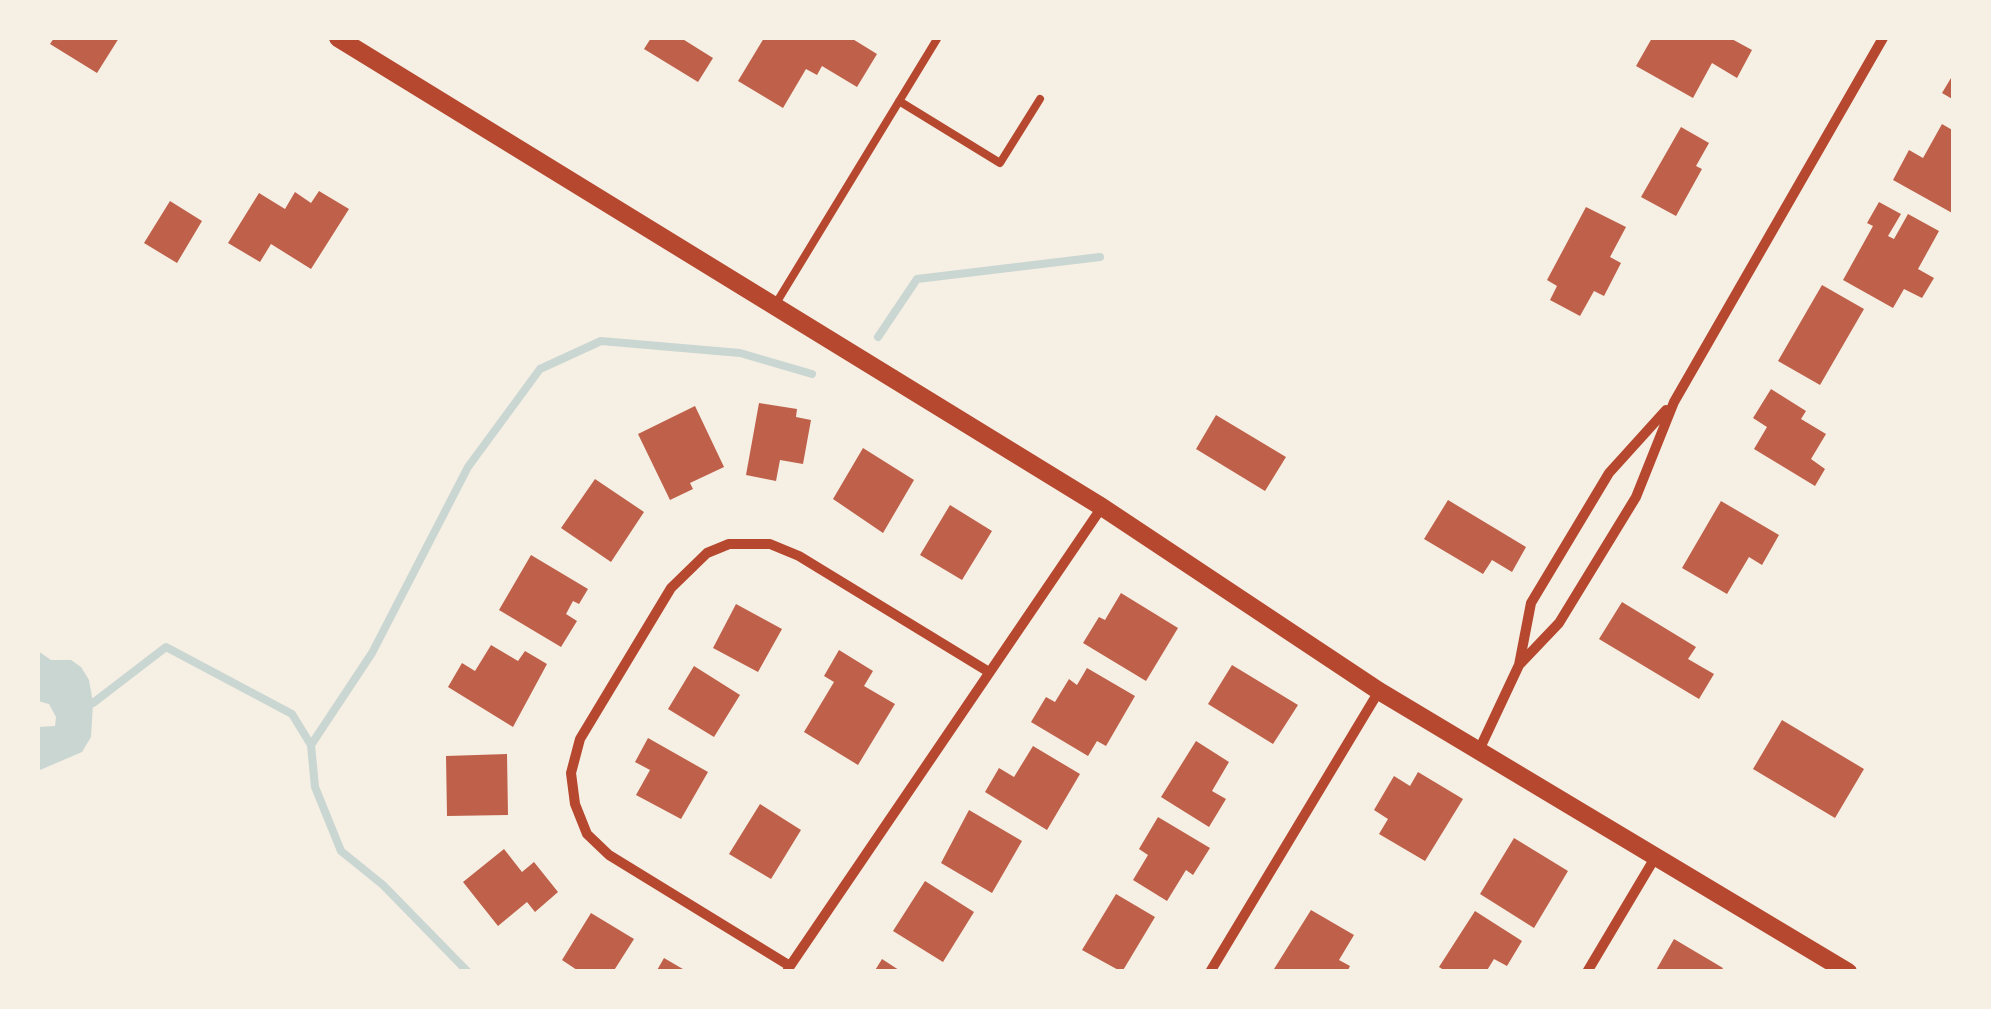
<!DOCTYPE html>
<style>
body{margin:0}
#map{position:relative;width:1991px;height:1009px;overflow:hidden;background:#f6efe4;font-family:"Varela Round",sans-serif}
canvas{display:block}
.frame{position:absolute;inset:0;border:40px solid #f6efe4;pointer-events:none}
</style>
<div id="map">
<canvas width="1991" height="1009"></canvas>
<div class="frame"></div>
</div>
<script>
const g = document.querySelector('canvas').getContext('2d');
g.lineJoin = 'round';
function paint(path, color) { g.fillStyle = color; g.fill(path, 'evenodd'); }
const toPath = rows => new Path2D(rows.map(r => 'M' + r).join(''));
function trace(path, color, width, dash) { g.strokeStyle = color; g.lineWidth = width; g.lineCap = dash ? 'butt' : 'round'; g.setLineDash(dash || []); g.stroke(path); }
paint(toPath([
 [38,651,51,660,71,660,81,667,89,680,93,703,91,737,82,752,40,770,38,727,55,726,56,717,49,704,38,701]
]), '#c9d6d2');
trace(toPath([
 [878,337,917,279,1100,257],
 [85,701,93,703,166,647,292,714,311,745,315,787,341,851,383,885,468,972],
 [311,745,372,653,468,467,540,369,601,341,740,353,812,374]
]), '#c9d6d2', 8);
paint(toPath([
 [54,38,119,38,97,73,50,44],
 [651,38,681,38,713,58,698,82,644,49],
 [764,38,851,38,877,54,857,87,822,66,817,75,806,69,783,108,738,81],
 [1652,38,1730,38,1752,50,1737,78,1712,63,1693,98,1636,66],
 [1954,73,1954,100,1942,93],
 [1942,124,1954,131,1954,214,1893,180,1909,150,1923,158],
 [1681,127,1709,143,1696,166,1702,169,1676,216,1641,197],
 [319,191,349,209,311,269,271,244,260,262,228,243,259,193,285,209,295,192,311,203],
 [170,201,202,221,177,263,144,243],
 [1879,202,1901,214,1888,236,1894,239,1908,214,1939,231,1918,269,1934,278,1922,298,1904,289,1893,308,1843,280,1873,226,1867,223],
 [1586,207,1626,227,1610,257,1621,263,1604,296,1594,291,1580,316,1550,300,1557,286,1547,280],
 [1822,285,1864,309,1820,385,1778,361],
 [1771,389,1806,411,1801,419,1826,434,1811,459,1825,469,1815,486,1754,449,1767,427,1753,418],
 [759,403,797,409,796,417,811,420,803,464,780,460,776,481,746,475],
 [695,406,724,467,690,483,693,489,670,500,638,434],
 [1216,415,1286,457,1265,491,1196,449],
 [863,448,914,480,883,533,833,499],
 [595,479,644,512,611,562,561,528],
 [1448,500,1526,547,1512,572,1492,560,1483,574,1424,539],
 [1721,501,1779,535,1762,565,1749,557,1727,594,1682,568],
 [950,505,992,531,962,580,920,555],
 [531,555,588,589,579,604,573,601,566,614,577,621,561,647,499,610],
 [1121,593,1178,628,1146,681,1083,643,1099,617,1105,620],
 [1622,602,1696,647,1688,659,1714,674,1699,699,1599,639],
 [736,604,782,629,758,672,713,648],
 [491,645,518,661,525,651,547,664,513,727,448,687,462,663,475,671],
 [839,650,873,671,864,686,895,704,858,765,804,732,834,682,824,676],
 [1232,665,1298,705,1273,744,1208,704],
 [694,666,740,695,714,737,668,709],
 [1087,668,1135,696,1106,746,1097,741,1088,756,1031,722,1046,697,1055,702,1069,679,1077,685],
 [1782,720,1864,769,1835,818,1753,769],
 [648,738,708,772,681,819,636,795,650,770,635,762],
 [1196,741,1229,762,1212,791,1226,799,1209,827,1161,797],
 [1033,746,1080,774,1047,830,985,792,999,768,1014,777],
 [507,754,508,815,447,816,446,756],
 [1418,772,1463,799,1425,861,1379,834,1388,819,1374,810,1394,776,1410,786],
 [760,804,801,830,771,879,729,854],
 [969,810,1022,841,992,893,941,863],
 [1158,817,1210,848,1193,875,1186,870,1167,901,1133,880,1148,855,1139,849],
 [1514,838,1568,871,1534,928,1480,894],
 [504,849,522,872,534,862,558,892,535,912,527,902,498,926,463,882],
 [925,881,974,912,943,962,893,931],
 [1116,894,1155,917,1122,972,1082,950],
 [1311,910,1354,935,1339,960,1350,966,1347,972,1274,969],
 [1475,911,1522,941,1507,966,1494,959,1486,972,1447,972,1439,967],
 [591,913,634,939,613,972,580,972,562,960],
 [1674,939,1723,968,1721,972,1655,972],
 [664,958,688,972,656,972],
 [882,959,902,972,874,972]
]), '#bf614a');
trace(toPath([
 [899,101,1000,163,1040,99],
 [775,305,937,39]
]), '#b5482f', 8);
trace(toPath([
 [1519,665,1559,623,1636,497,1674,402,1883,38],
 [1480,748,1519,665,1531,603,1609,473,1666,410],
 [790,966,609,855,587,834,575,804,571,773,580,739,671,588,707,553,729,544,770,544,799,556,989,672],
 [788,969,1102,507],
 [1210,972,1379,691],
 [1587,972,1656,856]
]), '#b5482f', 10);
trace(toPath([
 [338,38,1102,507,1379,691,1848,972]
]), '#b5482f', 18);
</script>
